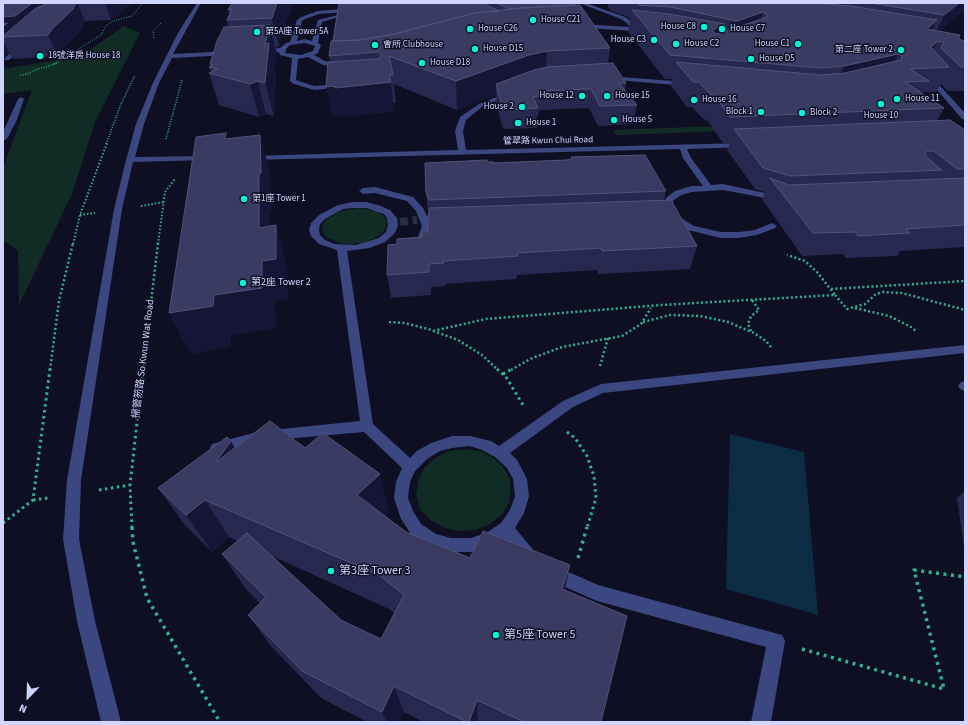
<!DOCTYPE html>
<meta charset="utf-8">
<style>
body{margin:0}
#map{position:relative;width:968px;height:725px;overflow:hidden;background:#0e0f22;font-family:"Source Sans 3",sans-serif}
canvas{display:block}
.frame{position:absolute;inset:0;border:4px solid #d0d5fe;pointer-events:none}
.north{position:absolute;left:8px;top:677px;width:40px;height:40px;-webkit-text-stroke:3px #0e0f22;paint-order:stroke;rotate:203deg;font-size:11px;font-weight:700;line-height:16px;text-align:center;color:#d0d5fe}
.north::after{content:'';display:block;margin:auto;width:14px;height:18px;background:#d0d5fe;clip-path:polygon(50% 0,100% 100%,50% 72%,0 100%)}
</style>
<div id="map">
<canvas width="968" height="725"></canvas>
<div class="frame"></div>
<div class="north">N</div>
</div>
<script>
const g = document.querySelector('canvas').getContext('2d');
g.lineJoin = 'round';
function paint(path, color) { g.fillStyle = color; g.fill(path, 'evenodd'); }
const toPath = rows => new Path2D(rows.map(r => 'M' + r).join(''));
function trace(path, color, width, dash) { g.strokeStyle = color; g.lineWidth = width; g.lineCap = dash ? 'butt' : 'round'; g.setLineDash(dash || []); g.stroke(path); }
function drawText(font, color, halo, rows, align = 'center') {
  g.font = font + ' "Source Sans 3","Noto Sans TC",sans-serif'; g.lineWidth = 3; g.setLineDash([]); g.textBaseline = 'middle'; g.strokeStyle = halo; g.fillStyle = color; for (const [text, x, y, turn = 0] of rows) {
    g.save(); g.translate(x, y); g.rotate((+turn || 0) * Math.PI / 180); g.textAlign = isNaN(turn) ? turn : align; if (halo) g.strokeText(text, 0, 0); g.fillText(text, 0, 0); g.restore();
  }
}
paint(toPath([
 [124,26,140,33,95,122,72,194,19,305,18,251,3,240,3,168,32,90,3,94,3,69,81,56],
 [926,118,915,124,616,135,614,130],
 [360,208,378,212,384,216,387,222,386,228,381,234,373,239,363,243,351,244,339,243,325,236,322,231,323,225,326,220,341,211],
 [465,449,480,451,492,457,502,466,509,477,511,490,509,503,502,514,490,524,476,530,460,531,445,528,430,520,420,509,416,495,418,481,424,468,435,458,449,451]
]), '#112c25');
paint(toPath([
 [730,434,804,452,818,615,726,589]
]), '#0c2c42');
trace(toPath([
 [400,222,417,220]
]), '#2b2d43', 8, [8, 4.5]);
trace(toPath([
 [154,38,153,31,162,22],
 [54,64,101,35,106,26,113,21,132,16,143,3]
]), '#31b18d', 1, [1, 1.5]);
trace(toPath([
 [20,75,28,74,35,70,58,63],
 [166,139,182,80],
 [106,144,121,104,135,75]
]), '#31b18d', 1.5, [1, 1.5]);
trace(toPath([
 [141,206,164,202],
 [80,215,95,213],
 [73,244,80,215,107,143],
 [158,244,165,192,175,179]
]), '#31b18d', 2, [1.5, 2]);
trace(toPath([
 [831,289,965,281],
 [835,295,847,309,865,304,876,294,883,292,902,293,965,310],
 [855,308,889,316,911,327,917,332],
 [389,322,404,323,428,329,458,340,482,355,498,370],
 [643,322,670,315,700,316,728,322,754,333,766,341,771,347],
 [433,331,486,319,661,305,835,295,817,272,805,261,787,255],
 [751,331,748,324,751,316,759,310,752,300],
 [600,366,608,338],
 [50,370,59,301,73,243],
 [143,370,158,243],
 [511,370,530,359,562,347,622,336,641,324,651,308]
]), '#31b18d', 2.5, [2, 2.5]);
trace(toPath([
 [497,369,506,377,523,405,526,406],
 [503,374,512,369],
 [567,432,575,438,587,456,594,476,596,498,587,528],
 [99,490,130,485],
 [33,500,48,498],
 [3,523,33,500,50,369],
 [132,528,130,485,143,369]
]), '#31b18d', 3, [2.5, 3.5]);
trace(toPath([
 [132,527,133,542,147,598,220,722],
 [578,558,587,527],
 [802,649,944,689,914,570,965,577]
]), '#31b18d', 3.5, [3, 4.5]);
paint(toPath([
 [197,3,201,3,173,54,230,51,233,53,230,55,172,58,159,83,144,124,135,157,207,156,211,158,207,160,133,162,122,209,81,480,79,539,95,621,121,722,101,722,77,621,63,539,67,480,114,209,126,160,136,124,153,83,178,33,197,3],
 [579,3,586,3,625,17,632,22,635,28,648,30,645,32,578,27,578,25,580,24,629,27,628,24,621,19,579,3],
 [354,8,356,9,356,11,319,14,305,19,302,21,297,41,305,39,312,41,318,20,338,15,338,17,322,22,318,43,321,45,318,53,314,55,325,61,344,63,347,65,344,67,323,65,308,57,298,59,296,80,314,86,342,84,344,85,344,87,314,90,294,84,290,81,292,58,280,55,279,52,260,53,257,51,260,49,280,48,286,43,290,42,297,20,301,17,318,11,354,8],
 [305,43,315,46,313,51,301,55,285,53,286,49,290,45,305,43],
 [20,44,25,45,9,60,5,60,5,58,20,44],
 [926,75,930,75,965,113,965,119,962,119,926,77,926,75],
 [607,76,687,82,690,84,687,86,605,79,604,78,607,76],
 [511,91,513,92,513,94,483,106,466,120,463,131,466,150,745,143,748,143,748,147,687,149,691,158,711,185,723,184,765,193,781,199,782,201,781,203,778,204,760,197,723,190,692,192,681,195,673,201,673,209,676,215,694,226,721,232,739,232,755,230,772,223,777,226,775,228,757,235,739,238,721,238,688,230,669,219,665,209,666,198,675,191,691,186,703,186,683,158,680,149,250,160,246,158,250,156,458,150,455,131,460,117,479,104,511,91],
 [21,97,24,99,16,122,7,139,3,141,3,132,18,99,21,97],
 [375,187,413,197,423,208,432,226,428,238,420,247,414,247,412,245,418,237,422,226,416,211,407,201,375,193,363,194,359,191,363,188,375,187],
 [353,202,366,202,381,206,390,210,397,218,398,225,395,233,385,242,370,248,347,251,373,424,410,458,417,451,431,443,452,436,470,436,491,441,499,446,563,401,601,384,965,345,965,353,603,393,573,407,510,453,517,460,527,479,529,496,524,513,515,528,535,552,537,557,535,562,529,564,523,562,504,538,495,544,471,552,451,552,427,545,411,534,401,519,394,498,396,482,402,468,364,432,261,441,217,454,212,452,210,448,212,444,261,431,360,421,337,250,319,244,311,236,309,230,311,223,319,215,338,205,353,202],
 [353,208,366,208,384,214,387,218,388,225,386,232,379,238,356,245,334,244,325,240,320,235,319,230,320,224,325,219,343,209,353,208],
 [470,446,482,450,495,457,507,468,513,479,515,496,510,510,501,523,486,533,471,538,451,538,436,534,421,524,413,511,408,498,410,482,415,471,427,459,440,451,452,448,470,446],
 [964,381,965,381,965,391,960,389,958,386,960,383,964,381],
 [553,565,598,585,782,635,785,641,771,722,751,722,766,647,597,601,547,579,545,573,547,567,553,565]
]), '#3a4780');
paint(toPath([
 [3,3,133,3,111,20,85,21,82,29,62,49,58,56,13,59,9,53,3,58],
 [294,3,283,30,279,47,276,47,277,54,274,66,276,74,274,116,266,114,259,117,219,105,209,73,211,72,209,67,211,66,210,64,228,27,227,20,229,15,228,10],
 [339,3,574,3,610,48,608,64,626,83,625,90,637,105,633,124,598,126,589,108,539,110,538,116,537,116,536,128,503,129,496,103,496,95,457,110,394,84,396,103,393,103,394,111,340,117,340,115,332,116,330,62,329,56,333,41],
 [606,3,965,3,965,10,939,31,960,35,959,38,961,40,965,41,965,91,947,91,941,84,936,92,923,92,922,93,944,108,937,121,965,130,965,247,900,251,897,256,846,258,843,254,802,256,762,199,765,192,755,189,727,150,730,143,723,143,708,121,703,119,692,107,687,107,671,86,672,79,665,79,628,32,630,19,626,16,611,11],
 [571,157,666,191,664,200,697,246,690,269,598,274,597,270,517,275,516,279,445,284,445,286,431,287,431,295,391,298,387,275,397,244,422,237,428,232,428,214,426,192,487,162,494,163,566,160,571,159],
 [231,441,235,448,389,512,385,516,406,532,470,558,570,565,565,590,601,722,423,722,404,712,399,722,367,722,321,698,271,646,248,615,260,603,246,589,222,554,238,541,229,537,212,552,185,525,158,488],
 [272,556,389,609,394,613,381,639,341,620],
 [965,491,965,555,957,498]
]), '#27284f');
paint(toPath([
 [33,3,77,3,85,21,82,29,62,49,58,56,48,35,3,37,3,17],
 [105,3,133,3,111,20],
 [277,3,294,3,283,30,279,47,272,18],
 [959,3,965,3,965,10,934,36,944,15],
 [763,12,757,34,731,42,737,21],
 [937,20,927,42,927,29],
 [725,24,720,46,707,52,713,30],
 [270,25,277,54,274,66,276,74,274,116,265,83,265,44],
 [3,41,9,53,4,58,3,57],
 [938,41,926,64,931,47],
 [547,51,545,78,496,84,496,95,457,110,456,81,529,55],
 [898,54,887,78,834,91,844,66],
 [258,81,266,114,259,117,250,84],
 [391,82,394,111,340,117,340,115,332,116,326,87],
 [260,135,270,172,272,211,270,212,271,260,276,225,287,265,289,299,275,301,276,328,231,336,231,347,190,354,169,313,214,295,259,228],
 [231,441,251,480,215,463],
 [380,474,389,512,368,532,357,495],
 [205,500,229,537,212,552,186,515],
 [570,565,562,599,562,589],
 [394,686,404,712,399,722,387,722,382,712],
 [477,700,478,722,469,722]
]), '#151635');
const building = toPath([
 [3,3,33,3,31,4,15,16,3,17,3,3],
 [49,3,76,3,73,9,52,29,48,35,3,37,3,36,36,8,49,3],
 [232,3,277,3,272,18,227,20,232,9,228,10,232,3],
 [339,3,482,3,499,11,475,13,394,34,360,40,333,41,339,3],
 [496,3,574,3,575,5,521,8,510,9,496,3],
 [638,3,810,3,851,6,937,20,927,29,960,35,958,38,961,40,965,41,965,67,961,67,941,48,944,42,938,41,931,47,949,67,910,69,929,81,905,82,944,108,730,117,715,96,710,94,699,82,693,82,676,62,821,75,845,73,901,60,902,56,898,54,844,66,820,68,670,55,632,10,669,14,725,24,713,30,713,32,717,34,767,17,768,15,763,12,737,21,670,7,639,5,638,3],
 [871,3,959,3,944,15,871,3],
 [580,5,610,48,547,51,529,55,456,81,389,56,393,75,389,75,391,82,335,88,335,86,326,87,328,62,378,59,382,56,378,52,329,56,331,41,360,40,394,34,475,13,521,8,580,5],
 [7,23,3,27,3,24,7,23],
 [270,25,265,44,269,43,265,83,258,81,250,84,209,73,218,69,209,67,213,65,210,64,217,41,224,27,270,25],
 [613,63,626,83,619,83,637,105,600,106,591,89,538,91,540,96,533,97,538,108,503,110,496,84,534,70,547,67,613,63],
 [950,120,965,130,965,169,957,169,934,151,927,151,925,153,926,157,942,170,790,176,763,168,734,129,950,120],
 [226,133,225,139,260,135,261,173,259,174,259,228,276,225,276,259,262,261,262,288,214,295,213,306,169,313,196,137,226,133],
 [645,155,666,191,429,200,426,192,425,163,487,160,487,162,494,162,494,163,566,160,572,159,571,157,645,155],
 [770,178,789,185,965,178,965,225,906,229,910,233,858,236,855,232,813,233,770,178],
 [671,200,697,246,602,251,601,248,517,253,518,256,443,261,444,263,429,264,429,272,387,275,388,245,397,244,397,239,422,237,422,232,428,232,428,216,430,208,671,200],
 [270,421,305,448,323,433,380,474,357,495,406,532,470,558,483,531,570,565,562,589,627,616,601,722,524,722,477,700,469,722,467,722,394,686,382,712,302,671,248,615,266,597,222,554,247,533,341,620,381,639,404,595,379,575,205,500,186,515,158,488,227,437,231,441,215,463,270,421]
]);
paint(building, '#393b62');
trace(building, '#51537a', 1);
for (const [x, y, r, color] of [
 [533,20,4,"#05f4d7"],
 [704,27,4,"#05f4d7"],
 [470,29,4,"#05f4d7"],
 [722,29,4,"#05f4d7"],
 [257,32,4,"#05f4d7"],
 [654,40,4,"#05f4d7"],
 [676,44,4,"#05f4d7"],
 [798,44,4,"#05f4d7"],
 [375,45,4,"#05f4d7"],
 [475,49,4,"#05f4d7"],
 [901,50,4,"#05f4d7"],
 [40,56,4,"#05f4d7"],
 [751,59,4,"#05f4d7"],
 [422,63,4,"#05f4d7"],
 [582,96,4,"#05f4d7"],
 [607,96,4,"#05f4d7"],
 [897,99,4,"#05f4d7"],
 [694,100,4,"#05f4d7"],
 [881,104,4,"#05f4d7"],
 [522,107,4,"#05f4d7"],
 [761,112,4,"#05f4d7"],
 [802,113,4,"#05f4d7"],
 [614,120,4,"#05f4d7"],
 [518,123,4,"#05f4d7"],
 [244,199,4,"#05f4d7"],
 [243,283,4,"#05f4d7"],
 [331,571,4,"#05f4d7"],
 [496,635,4,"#05f4d7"]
]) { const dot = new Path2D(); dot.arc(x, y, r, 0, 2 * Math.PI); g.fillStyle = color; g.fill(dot); trace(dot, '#0e0f22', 1.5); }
drawText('9px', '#d0d5fe', '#0e0f22', [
 ["House C21",541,20],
 ["House C8",696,27,"right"],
 ["House C26",478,29],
 ["House C7",730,29],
 ["第5A座 Tower 5A",265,32],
 ["House C3",646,40,"right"],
 ["House C2",684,44],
 ["House C1",790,44,"right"],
 ["會所 Clubhouse",383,45],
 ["House D15",483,49],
 ["第二座 Tower 2",893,50,"right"],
 ["18號洋房 House 18",48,56],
 ["House D5",759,59],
 ["House D18",430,63],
 ["House 12",574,96,"right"],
 ["House 15",615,96],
 ["House 11",905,99],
 ["House 16",702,100],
 ["House 2",514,107,"right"],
 ["Block 1",753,112,"right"],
 ["Block 2",810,113],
 ["House 10",881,116,"center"],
 ["House 5",622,120],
 ["House 1",526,123],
 ["第1座 Tower 1",252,199]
], 'left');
drawText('9px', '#d0d5fe', '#0e0f22', [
 ["管翠路 Kwun Chui Road",548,141,-1]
]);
drawText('10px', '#d0d5fe', '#0e0f22', [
 ["第2座 Tower 2",251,283]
], 'left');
drawText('10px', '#d0d5fe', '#0e0f22', [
 ["掃管笏路 So Kwun Wat Road",144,359,-83]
]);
drawText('12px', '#d0d5fe', '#0e0f22', [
 ["第3座 Tower 3",339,571],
 ["第5座 Tower 5",504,635]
], 'left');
</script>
